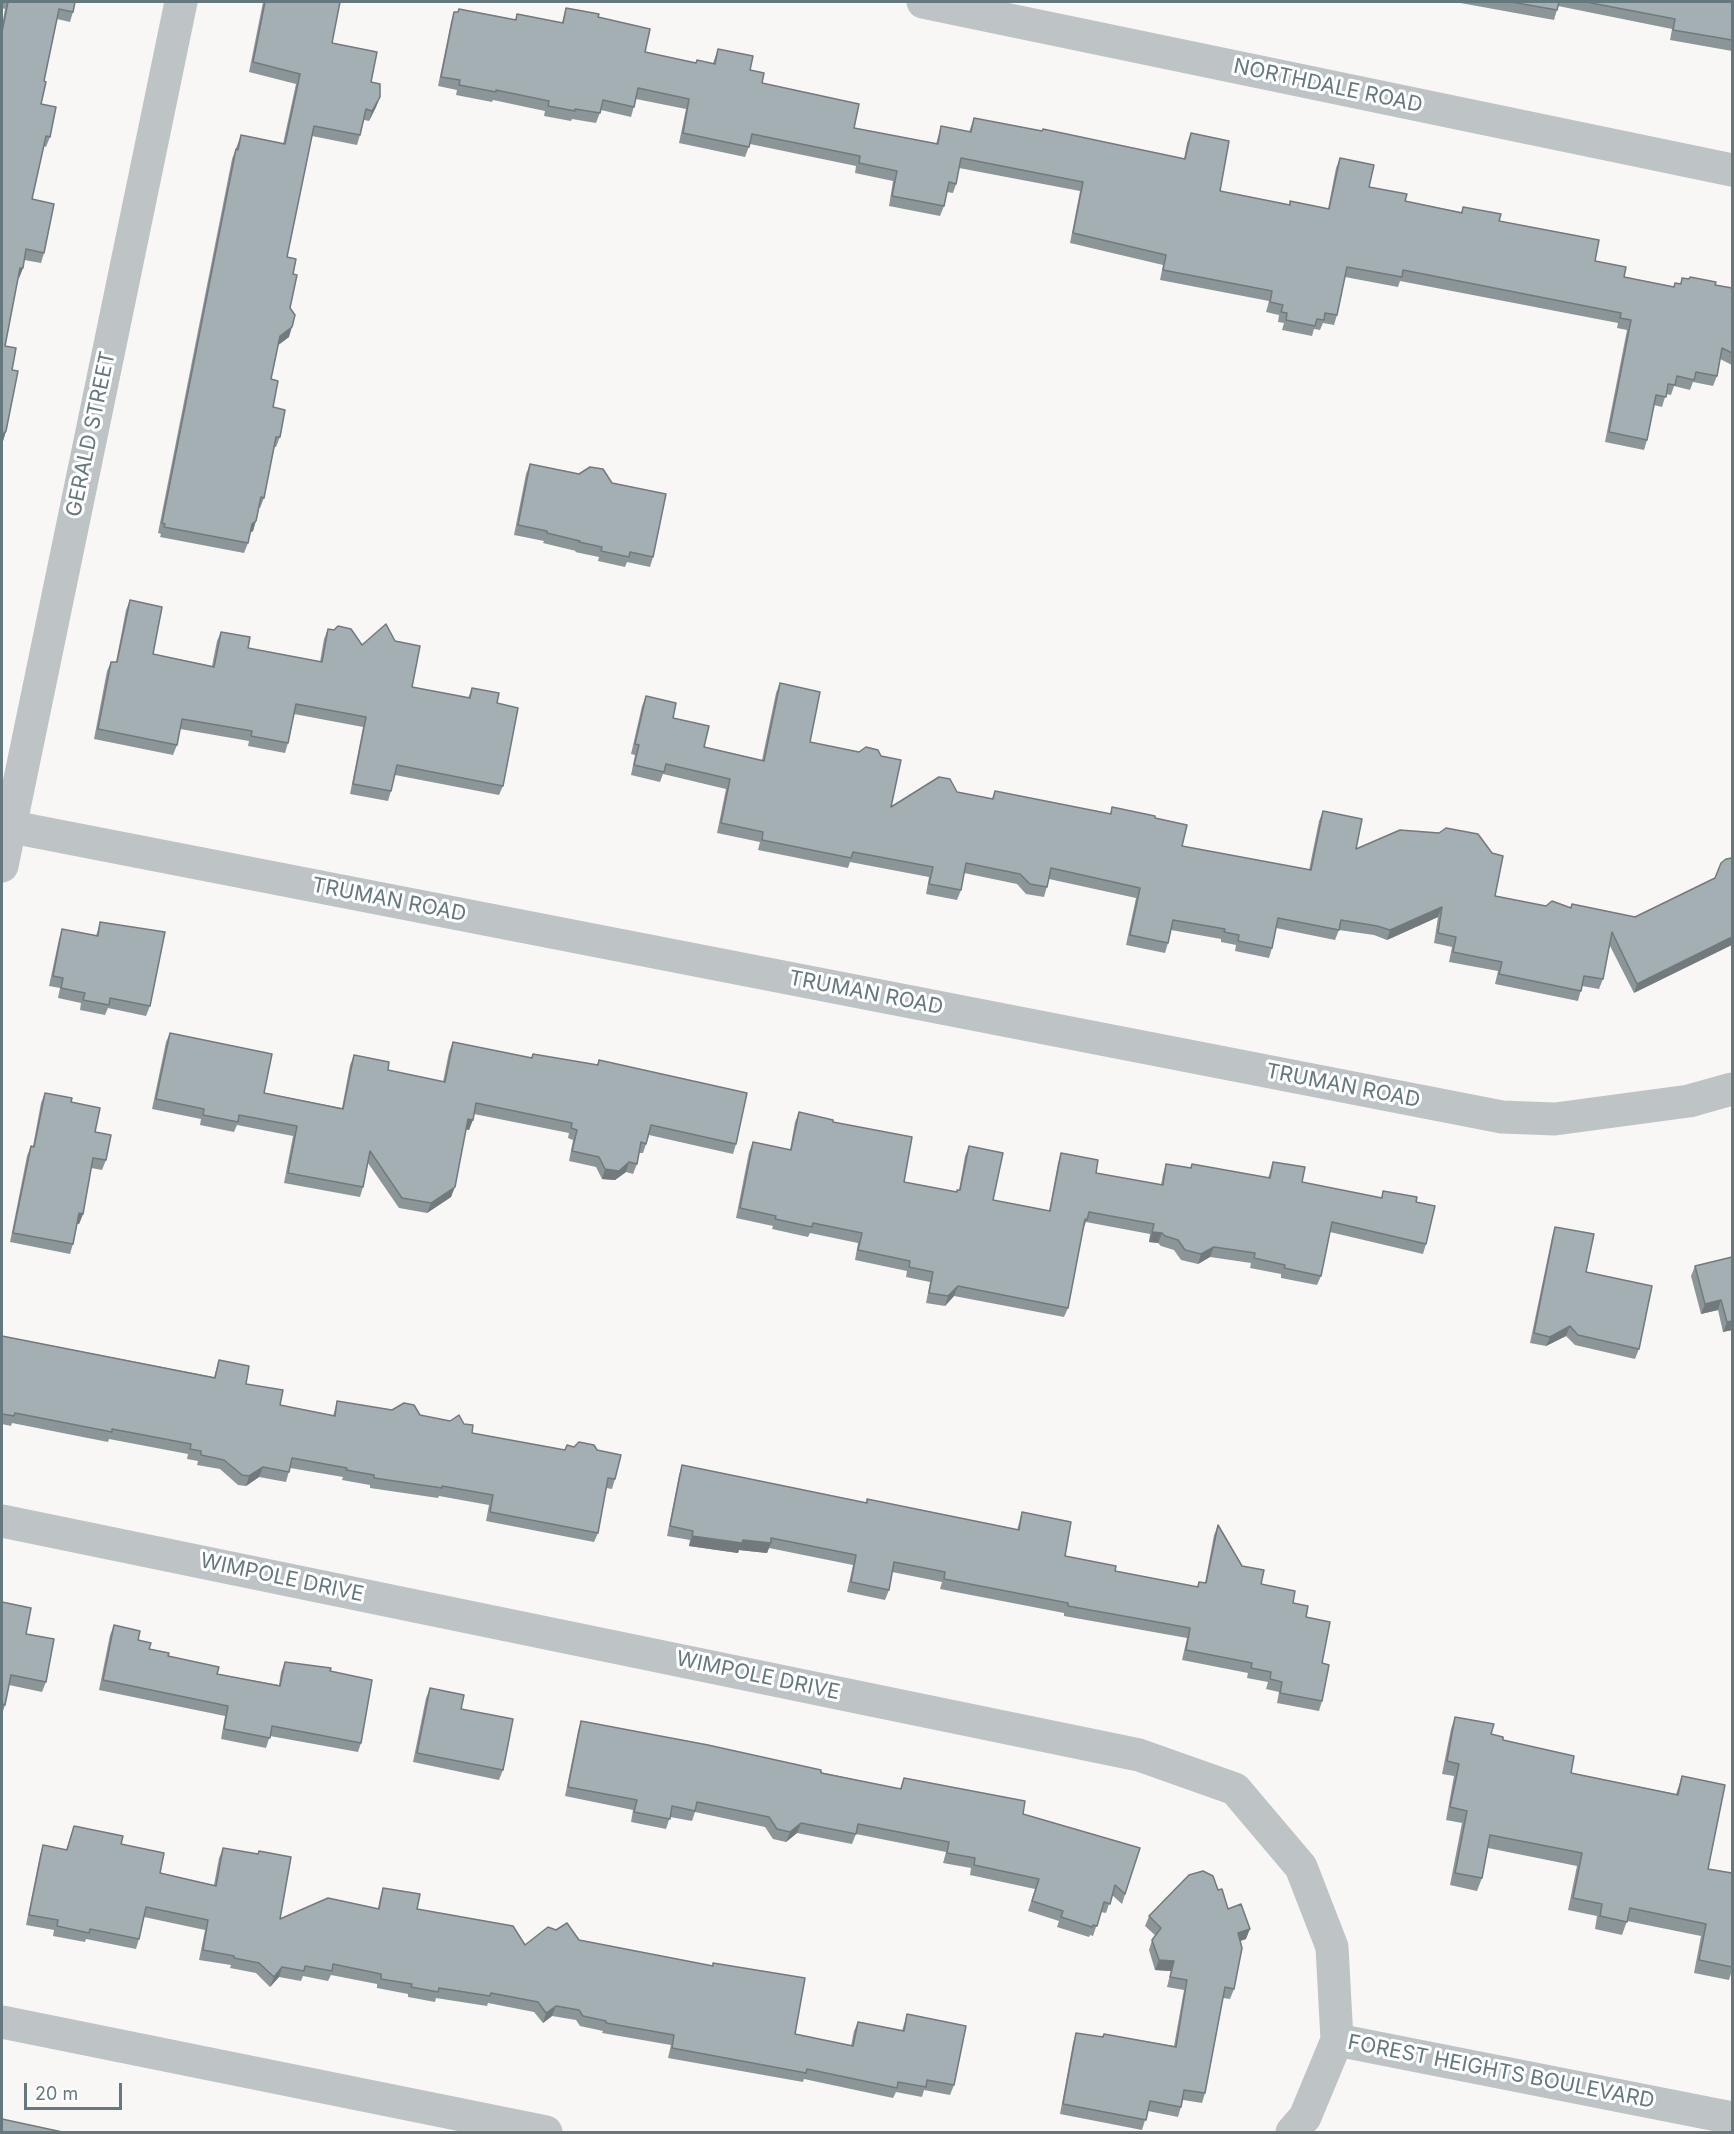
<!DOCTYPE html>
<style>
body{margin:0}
#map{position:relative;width:1734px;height:2134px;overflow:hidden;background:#f8f7f5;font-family:Inter,sans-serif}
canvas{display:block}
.frame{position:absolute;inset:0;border:3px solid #64787e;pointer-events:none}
.scale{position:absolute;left:24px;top:2083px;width:98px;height:27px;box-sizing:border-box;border:3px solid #64787e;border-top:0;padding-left:8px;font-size:18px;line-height:21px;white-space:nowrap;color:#64787e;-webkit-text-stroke:4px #fff;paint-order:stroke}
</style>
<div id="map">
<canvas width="1734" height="2134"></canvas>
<div class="frame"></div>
<div class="scale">20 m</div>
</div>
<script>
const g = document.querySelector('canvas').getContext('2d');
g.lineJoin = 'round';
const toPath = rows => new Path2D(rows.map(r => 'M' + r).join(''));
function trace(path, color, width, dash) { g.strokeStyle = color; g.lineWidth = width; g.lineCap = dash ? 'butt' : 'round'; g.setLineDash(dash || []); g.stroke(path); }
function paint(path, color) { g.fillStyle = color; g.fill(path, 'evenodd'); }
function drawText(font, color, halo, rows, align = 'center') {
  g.font = font + ' Inter,sans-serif'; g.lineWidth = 6; g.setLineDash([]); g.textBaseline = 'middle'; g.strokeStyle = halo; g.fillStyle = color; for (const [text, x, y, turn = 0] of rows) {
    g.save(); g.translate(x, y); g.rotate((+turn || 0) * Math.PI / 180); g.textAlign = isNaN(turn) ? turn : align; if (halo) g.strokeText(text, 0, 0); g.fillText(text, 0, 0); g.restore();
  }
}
trace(toPath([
 [923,2,1732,170],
 [2,825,1502,1117,1555,1119,1689,1101,1732,1089],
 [2,866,181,2],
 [2,1521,1139,1755,1235,1789,1301,1867,1332,1947,1337,2040,1305,2117,1292,2132],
 [2,2022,546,2132],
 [1337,2040,1732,2118]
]), '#bec4c6', 33);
paint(toPath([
 [2,2,75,2,73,12,70,22,57,19,44,81,41,104,50,137,46,147,44,146,32,199,44,253,41,263,24,260,23,268,19,278,18,278,5,346,12,370,6,431,3,441,2,442,2,25,5,9,2,8],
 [263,2,340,2,332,43,371,82,380,97,376,107,369,121,364,120,360,135,357,145,312,136,287,257,293,274,289,337,278,345,271,379,273,407,280,437,276,447,274,447,264,498,260,508,259,508,253,531,250,533,248,543,244,553,160,537,161,534,158,533,232,159,241,135,283,144,296,84,249,72],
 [1455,2,1732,2,1732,51,1670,40,1672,29,1558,6,1554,20],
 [566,8,598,17,645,52,696,63,713,63,718,49,750,70,762,83,854,128,936,144,941,126,969,132,974,118,1184,159,1187,143,1191,133,1220,191,1289,205,1290,201,1328,209,1336,168,1340,158,1369,187,1405,201,1461,212,1463,207,1595,261,1624,277,1674,287,1680,284,1682,278,1732,288,1732,365,1720,359,1717,376,1713,386,1693,382,1690,390,1674,386,1671,395,1666,394,1662,407,1654,405,1647,440,1644,450,1605,442,1627,330,1617,328,1618,323,1400,281,1398,287,1345,277,1337,315,1334,325,1323,323,1320,330,1314,329,1312,336,1282,330,1284,323,1278,322,1279,315,1266,312,1269,301,1160,280,1163,265,1070,243,1080,191,959,168,956,184,953,193,947,192,944,206,940,216,889,206,893,181,855,173,856,166,750,144,745,157,679,143,686,109,636,99,631,117,601,110,596,123,572,119,571,121,544,116,545,111,493,100,492,102,456,95,457,90,438,86,451,22,454,12,515,20,517,14,562,23],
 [530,464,653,557,650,567,627,562,625,567,598,561,599,557,575,552,576,551,543,543,544,541,514,535,526,474],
 [130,600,153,654,212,666,217,641,221,632,248,648,320,662,324,639,328,629,362,645,412,687,468,698,472,688,497,703,503,786,499,795,395,775,391,791,388,801,350,794,363,727,294,714,288,743,285,753,248,746,249,741,180,729,177,745,173,755,94,739,107,671,111,662,116,662,126,610],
 [780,683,810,742,891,807,957,792,992,799,995,791,1110,814,1112,807,1155,818,1182,846,1309,870,1319,821,1323,811,1356,849,1495,896,1546,906,1570,908,1572,904,1635,917,1715,878,1732,858,1634,993,1609,944,1603,979,1599,989,1582,986,1578,1001,1495,984,1498,971,1449,962,1452,947,1434,943,1438,917,1387,940,1374,935,1339,930,1335,940,1276,928,1272,948,1269,958,1235,951,1236,945,1221,942,1221,939,1171,930,1168,943,1165,953,1126,945,1136,898,1049,879,1044,897,1026,894,1017,884,964,873,961,890,957,900,926,894,929,877,850,862,848,868,758,850,760,842,717,833,726,789,663,774,660,782,631,775,635,755,631,754,642,706,646,696,673,718,704,747,762,760,776,693],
 [100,922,150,1006,146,1016,108,1008,105,1015,80,1010,81,1003,58,998,60,988,49,986,59,939,62,929,96,936],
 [170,1033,264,1093,342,1108,350,1065,354,1055,388,1070,443,1082,449,1052,453,1042,531,1058,533,1054,597,1065,599,1060,736,1144,733,1154,649,1135,643,1153,639,1153,637,1164,633,1174,626,1172,615,1180,602,1179,596,1167,569,1161,573,1140,568,1138,569,1133,474,1114,469,1130,466,1129,451,1197,427,1213,399,1208,368,1163,363,1187,360,1197,284,1183,293,1136,237,1125,234,1132,200,1125,201,1119,152,1109,166,1042],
 [45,1093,71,1102,95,1132,106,1160,102,1170,91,1168,83,1214,79,1224,77,1224,73,1244,70,1254,10,1242,27,1156,31,1146,33,1146,41,1103],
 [799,1112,833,1122,904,1182,956,1192,959,1190,965,1156,969,1146,993,1200,1049,1211,1058,1163,1061,1153,1096,1173,1161,1185,1163,1174,1166,1164,1191,1168,1192,1164,1268,1178,1273,1162,1302,1182,1381,1198,1383,1191,1416,1202,1426,1244,1423,1254,1330,1232,1321,1276,1317,1285,1281,1278,1281,1274,1250,1268,1251,1263,1210,1257,1198,1264,1181,1260,1174,1250,1161,1246,1158,1243,1149,1242,1150,1234,1086,1222,1083,1230,1068,1308,1064,1317,954,1296,945,1306,926,1303,930,1282,906,1277,907,1271,855,1260,858,1243,810,1233,808,1237,772,1229,773,1226,736,1218,749,1152,753,1142,790,1150,795,1122],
 [1555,1227,1639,1349,1635,1359,1575,1345,1566,1336,1546,1346,1530,1343,1552,1237],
 [1732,1257,1732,1331,1732,1330,1723,1332,1718,1310,1701,1314,1691,1276,1695,1266],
 [2,1336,214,1377,219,1360,246,1384,280,1405,333,1416,337,1401,464,1424,472,1433,565,1450,567,1445,615,1479,612,1489,606,1488,598,1533,594,1542,486,1521,489,1505,439,1496,438,1498,370,1488,370,1485,342,1480,343,1477,290,1468,286,1482,259,1477,246,1486,238,1485,220,1469,197,1465,198,1461,187,1459,188,1454,109,1439,108,1442,12,1423,11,1426,2,1424],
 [682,1465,866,1503,867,1499,1017,1530,1022,1512,1065,1556,1115,1571,1197,1587,1199,1582,1205,1583,1214,1535,1218,1525,1242,1566,1261,1584,1293,1603,1306,1617,1322,1663,1322,1701,1319,1711,1277,1703,1279,1692,1266,1689,1268,1682,1247,1678,1248,1673,1182,1660,1187,1638,1064,1616,1064,1613,940,1589,942,1582,892,1572,889,1590,885,1600,847,1592,853,1565,769,1548,767,1553,739,1550,738,1553,689,1546,690,1540,667,1536,679,1475],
 [2,1602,26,1634,46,1682,42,1692,9,1685,5,1705,2,1714],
 [114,1625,138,1640,149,1649,217,1674,279,1685,281,1672,285,1662,330,1671,361,1743,358,1752,270,1736,266,1748,221,1739,225,1716,99,1690,110,1635],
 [430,1688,461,1709,503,1770,499,1780,413,1762,426,1698],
 [1455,1717,1571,1773,1676,1794,1682,1776,1708,1869,1732,1873,1732,1970,1729,1980,1694,1973,1701,1936,1627,1921,1622,1935,1595,1929,1597,1916,1568,1910,1577,1866,1488,1848,1482,1878,1477,1891,1450,1885,1462,1823,1446,1820,1454,1776,1442,1774,1451,1729],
 [581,1721,900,1789,904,1778,1023,1814,1140,1848,1122,1904,1112,1895,1106,1913,1101,1912,1093,1936,1090,1935,1089,1937,1057,1927,1059,1921,1028,1911,1035,1889,970,1875,971,1868,943,1863,946,1852,856,1834,852,1844,797,1833,786,1842,773,1839,765,1827,695,1812,692,1821,670,1817,666,1829,631,1822,633,1810,565,1796,578,1731],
 [74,1826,121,1844,160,1873,214,1885,219,1858,223,1848,280,1919,378,1908,380,1898,383,1888,417,1909,525,1945,579,1940,795,2034,851,2046,854,2031,858,2022,902,2031,907,2014,954,2085,950,2095,924,2090,922,2097,896,2092,893,2098,804,2079,803,2082,668,2058,671,2045,602,2033,603,2031,580,2026,576,2020,552,2016,543,2023,534,2012,488,2003,487,2006,436,1998,435,2002,408,1997,408,1994,377,1988,377,1984,331,1975,328,1981,303,1976,301,1981,279,1977,270,1987,256,1973,230,1968,231,1965,199,1960,205,1930,144,1917,139,1939,136,1949,86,1939,85,1942,53,1936,54,1930,26,1925,40,1855,43,1845,66,1850],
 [1218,1890,1246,1939,1240,1941,1234,1989,1230,1999,1223,1998,1205,2093,1202,2103,1183,2100,1178,2117,1148,2111,1142,2130,1060,2114,1073,2043,1076,2033,1102,2037,1104,2034,1174,2046,1184,1990,1167,1987,1171,1971,1155,1970,1149,1950,1152,1940,1156,1936,1145,1926,1149,1916]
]), '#8c9699');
paint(toPath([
 [380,97,376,107,369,121,372,111],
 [20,268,23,268,19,278,16,278],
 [292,327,289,337,277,346,280,336],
 [6,431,3,441,2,442,2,435],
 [256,521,253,531,248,534,252,524],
 [1442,907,1438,917,1387,940,1390,930],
 [1732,937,1732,945,1634,993,1637,984],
 [468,1119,473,1120,469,1130,464,1129],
 [629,1162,626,1172,615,1180,602,1179,605,1169],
 [455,1187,451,1197,427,1213,431,1203],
 [79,1213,83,1214,79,1224,76,1223],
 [1152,1232,1162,1233,1158,1243,1149,1242],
 [1214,1247,1210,1257,1198,1264,1201,1254],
 [958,1286,954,1296,945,1306,948,1296],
 [1721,1300,1718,1310,1701,1314,1705,1304],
 [1732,1321,1732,1330,1723,1332,1727,1322],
 [1570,1326,1566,1336,1546,1346,1550,1337],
 [263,1467,259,1477,246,1486,249,1476],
 [692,1536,743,1540,771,1543,767,1553,739,1550,738,1553,689,1546],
 [801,1823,797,1833,786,1842,790,1832],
 [1250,1929,1246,1939,1234,1943,1238,1933],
 [1159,1960,1174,1961,1171,1971,1155,1970],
 [282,1967,279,1977,270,1987,274,1977],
 [556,2006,552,2016,543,2023,546,2013]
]), '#727a7d');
const building = toPath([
 [8,2,75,2,73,12,59,9,44,81,46,82,41,104,56,107,50,137,46,136,32,199,54,204,44,253,26,249,23,268,20,268,5,346,16,348,12,370,18,371,6,431,2,435,2,32,8,2],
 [265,2,340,2,332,43,377,52,371,82,380,84,380,97,372,111,366,109,360,135,314,126,287,257,296,259,293,274,297,275,290,308,295,315,292,327,280,336,271,379,278,381,273,407,285,410,280,437,276,437,264,498,261,497,256,521,252,524,248,543,164,527,165,524,162,523,236,149,238,150,241,135,285,144,300,74,253,62,265,2],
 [1511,2,1559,2,1557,10,1511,2],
 [1586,2,1732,2,1732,40,1673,30,1675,19,1586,2],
 [566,8,599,14,598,17,650,29,645,52,696,63,697,60,715,64,718,49,753,56,750,70,764,73,762,83,859,104,854,128,938,144,941,126,971,132,974,118,1042,131,1043,129,1185,159,1191,133,1229,141,1220,191,1290,205,1290,201,1329,209,1340,158,1374,165,1369,187,1407,194,1405,201,1462,213,1463,207,1501,214,1499,221,1599,240,1595,261,1626,267,1624,277,1674,287,1675,283,1681,284,1682,278,1689,279,1690,277,1716,282,1715,285,1732,288,1732,353,1722,348,1717,376,1696,372,1694,380,1677,376,1675,385,1668,384,1666,397,1656,395,1647,440,1609,432,1631,320,1620,318,1621,313,1403,270,1402,277,1347,267,1337,315,1325,313,1324,320,1317,319,1315,326,1286,320,1287,313,1281,312,1283,305,1270,302,1272,291,1163,270,1166,255,1073,233,1083,182,961,158,956,184,949,182,944,206,892,196,897,171,859,163,860,156,752,134,749,147,683,133,689,99,638,88,634,107,603,100,600,113,575,109,575,111,548,106,549,101,496,90,496,92,459,85,460,80,441,77,454,12,458,12,459,9,516,20,517,14,563,23,566,8],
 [530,464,579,474,590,467,603,469,612,483,666,494,653,557,630,552,629,557,601,551,602,547,579,542,580,541,547,533,547,531,518,525,530,464],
 [130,600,162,607,153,654,214,667,221,632,250,637,248,648,322,662,328,629,334,630,338,626,351,629,362,645,386,624,395,641,420,646,412,687,470,698,472,688,499,693,497,703,518,708,503,786,397,765,391,791,353,784,366,717,296,704,288,743,251,736,252,731,182,719,177,745,98,729,111,662,117,662,130,600],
 [780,683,820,692,810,742,859,752,866,747,878,750,881,756,901,760,891,807,939,777,950,779,957,792,993,799,995,791,1111,814,1112,807,1155,816,1155,818,1187,825,1182,846,1311,870,1323,811,1362,819,1356,849,1400,830,1439,833,1446,828,1478,834,1492,853,1503,856,1495,896,1546,906,1552,901,1571,908,1572,904,1635,917,1715,878,1721,863,1726,859,1732,858,1732,937,1637,984,1612,932,1603,979,1584,976,1581,991,1499,974,1502,962,1453,952,1456,937,1438,933,1442,907,1390,930,1377,926,1341,920,1339,930,1278,918,1272,948,1238,941,1239,935,1224,932,1225,929,1173,920,1168,943,1130,935,1140,888,1051,868,1047,887,1030,884,1020,874,966,863,961,890,929,884,933,867,853,852,851,858,762,840,763,832,721,823,730,779,666,764,664,772,634,765,639,745,635,744,646,696,676,703,673,718,709,726,704,747,764,761,780,683],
 [100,922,165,932,150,1006,110,998,109,1005,83,1000,85,993,61,988,63,978,53,976,62,929,98,936,100,922],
 [170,1033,272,1054,264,1093,343,1109,354,1055,389,1062,388,1070,445,1082,453,1042,532,1058,533,1054,598,1065,599,1060,747,1093,736,1144,651,1125,646,1144,641,1142,637,1164,629,1162,619,1171,605,1169,599,1157,572,1151,577,1130,571,1128,572,1123,476,1103,473,1120,468,1119,455,1187,431,1203,402,1198,370,1151,363,1187,288,1173,297,1126,239,1115,238,1122,203,1115,204,1109,156,1099,170,1033],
 [45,1093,72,1098,71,1102,100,1108,95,1132,111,1135,106,1160,93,1158,83,1214,79,1213,73,1244,13,1233,31,1146,34,1147,45,1093],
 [799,1112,833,1120,833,1122,912,1137,904,1182,957,1192,957,1190,960,1190,969,1146,1003,1153,993,1200,1050,1211,1061,1153,1098,1160,1096,1173,1163,1185,1166,1164,1191,1168,1192,1164,1270,1178,1273,1162,1305,1167,1302,1182,1382,1198,1383,1191,1417,1197,1416,1202,1435,1206,1426,1244,1332,1222,1321,1276,1284,1268,1285,1265,1254,1258,1255,1253,1214,1247,1201,1254,1185,1250,1178,1240,1165,1236,1162,1233,1152,1232,1154,1224,1089,1212,1087,1220,1085,1219,1068,1308,958,1286,948,1296,929,1293,933,1272,909,1267,910,1261,858,1250,862,1233,813,1223,812,1227,775,1219,776,1216,740,1208,753,1142,791,1150,799,1112],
 [1555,1227,1594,1234,1586,1272,1652,1286,1639,1349,1578,1335,1570,1326,1550,1337,1534,1333,1555,1227],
 [1732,1257,1732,1321,1727,1322,1721,1300,1705,1304,1695,1266,1732,1257],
 [2,1336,215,1378,219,1360,249,1366,246,1384,283,1390,280,1405,335,1416,337,1401,392,1410,404,1403,414,1405,420,1415,450,1421,459,1415,464,1424,473,1425,472,1433,565,1450,567,1445,574,1447,579,1442,594,1445,597,1450,621,1455,615,1479,608,1478,598,1533,490,1512,493,1495,442,1486,442,1488,374,1478,374,1475,346,1470,347,1468,292,1458,289,1472,263,1467,249,1476,242,1475,224,1460,201,1455,201,1451,190,1449,191,1444,112,1429,112,1432,15,1413,14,1416,2,1414,2,1336],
 [682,1465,867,1503,867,1499,1019,1530,1022,1512,1071,1522,1065,1556,1116,1566,1115,1571,1198,1587,1199,1582,1206,1583,1218,1525,1242,1566,1264,1570,1261,1584,1295,1591,1293,1603,1308,1606,1306,1617,1330,1622,1322,1663,1329,1665,1322,1701,1280,1693,1282,1682,1270,1679,1271,1672,1251,1668,1252,1663,1186,1650,1190,1628,1068,1606,1068,1603,944,1579,945,1572,894,1562,889,1590,851,1582,856,1555,771,1538,771,1543,743,1540,742,1543,692,1536,693,1531,670,1526,682,1465],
 [2,1602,31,1608,26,1634,54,1639,46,1682,11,1675,5,1705,2,1704,2,1602],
 [114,1625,140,1631,138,1640,151,1643,149,1649,169,1653,168,1656,219,1667,217,1674,280,1686,285,1662,331,1668,330,1671,372,1680,361,1743,272,1726,270,1738,224,1729,228,1706,103,1680,114,1625],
 [430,1688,464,1695,461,1709,513,1719,503,1770,417,1753,430,1688],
 [1455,1717,1494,1724,1491,1734,1503,1737,1503,1740,1574,1756,1571,1773,1678,1795,1682,1776,1725,1785,1708,1869,1732,1873,1732,1967,1699,1960,1706,1924,1630,1908,1627,1922,1600,1916,1602,1904,1573,1898,1582,1853,1490,1835,1482,1878,1455,1873,1467,1811,1450,1807,1459,1764,1447,1761,1455,1717],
 [581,1721,708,1745,821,1770,821,1773,901,1789,904,1778,1025,1801,1023,1814,1140,1848,1125,1894,1115,1885,1110,1904,1104,1902,1097,1926,1093,1925,1092,1927,1061,1917,1063,1911,1032,1901,1039,1879,974,1865,975,1858,947,1853,949,1842,858,1824,856,1834,801,1823,790,1832,777,1829,769,1817,697,1802,695,1811,672,1806,670,1819,634,1812,637,1800,568,1787,581,1721],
 [74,1826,123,1836,121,1844,164,1853,160,1873,216,1886,223,1848,258,1854,259,1851,291,1857,280,1919,328,1898,379,1909,383,1888,420,1894,417,1909,513,1926,525,1945,548,1927,556,1930,567,1923,579,1940,713,1966,713,1963,805,1978,795,2034,853,2046,858,2022,904,2031,907,2014,966,2026,954,2085,927,2080,926,2087,898,2082,897,2088,807,2069,806,2073,672,2048,674,2035,606,2023,606,2021,583,2016,579,2010,556,2006,546,2013,538,2002,491,1993,490,1996,439,1988,438,1992,411,1987,412,1984,381,1979,381,1974,333,1964,332,1971,305,1966,304,1971,282,1967,274,1977,259,1963,234,1958,234,1956,203,1950,208,1920,146,1907,139,1939,90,1929,89,1933,57,1926,58,1920,29,1915,43,1845,67,1850,74,1826],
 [1203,1871,1213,1876,1218,1890,1222,1889,1228,1909,1241,1904,1250,1929,1238,1933,1242,1948,1234,1989,1225,1987,1205,2093,1184,2090,1181,2107,1150,2101,1146,2120,1063,2104,1076,2033,1103,2037,1104,2034,1176,2047,1187,1980,1170,1977,1174,1961,1159,1960,1152,1940,1161,1928,1149,1916,1189,1875,1203,1871],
 [2,2119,67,2133,2,2133,2,2119]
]);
paint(building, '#a3afb2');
trace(building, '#727a7d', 1.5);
drawText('21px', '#64787e', '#fff', [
 ["NORTHDALE ROAD",1328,86,12],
 ["GERALD STREET",91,434,-78],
 ["TRUMAN ROAD",389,900,11],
 ["TRUMAN ROAD",866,993,11],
 ["TRUMAN ROAD",1343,1086,11],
 ["WIMPOLE DRIVE",282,1578,12],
 ["WIMPOLE DRIVE",758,1676,12],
 ["FOREST HEIGHTS BOULEVARD",1501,2072,11]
]);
</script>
